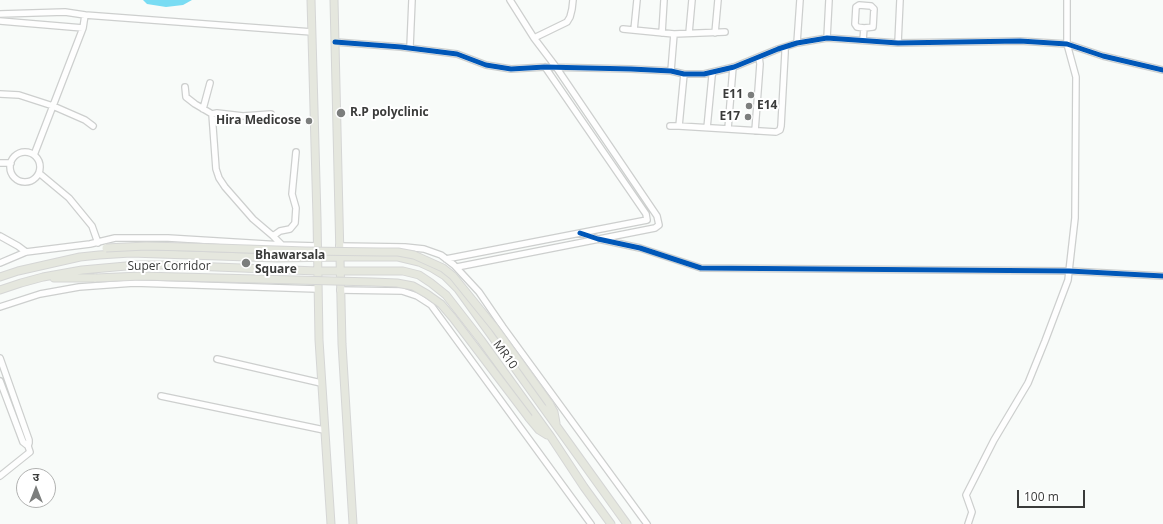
<!DOCTYPE html>
<meta charset="utf-8">
<style>
body{margin:0}
#map{position:relative;width:1163px;height:524px;overflow:hidden;background:#f8fbf9;font-family:"Open Sans","Noto Sans Devanagari",sans-serif}
canvas{display:block}
.north{position:absolute;left:16px;top:468px;width:40px;height:40px;box-sizing:border-box;background:#fff;border:1px solid #b0b1b0;border-radius:50%;rotate:0deg;font-size:11px;font-weight:700;line-height:16px;text-align:center;color:#3a3b3a}
.north::after{content:'';display:block;margin:auto;width:14px;height:18px;background:#7c7e7d;clip-path:polygon(50% 0,100% 100%,50% 72%,0 100%)}
.scale{position:absolute;left:1017px;top:490px;width:68px;height:18px;box-sizing:border-box;border:2px solid #3a3b3a;border-top:0;padding-left:5px;font-size:12px;line-height:14px;white-space:nowrap;color:#3a3b3a;-webkit-text-stroke:3px #fff;paint-order:stroke}
</style>
<div id="map">
<canvas width="1163" height="524"></canvas>
<div class="north">उ</div>
<div class="scale">100 m</div>
</div>
<script>
const g = document.querySelector('canvas').getContext('2d');
g.lineJoin = 'round';
function paint(path, color) { g.fillStyle = color; g.fill(path, 'evenodd'); }
const toPath = rows => new Path2D(rows.map(r => 'M' + r).join(''));
function trace(path, color, width, dash) { g.strokeStyle = color; g.lineWidth = width; g.lineCap = dash ? 'butt' : 'round'; g.setLineDash(dash || []); g.stroke(path); }
function drawText(font, color, halo, rows, align = 'center') {
  g.font = font + ' "Open Sans",sans-serif'; g.lineWidth = 4; g.setLineDash([]); g.textBaseline = 'middle'; g.strokeStyle = halo; g.fillStyle = color; for (const [text, x, y, turn = 0] of rows) {
    g.save(); g.translate(x, y); g.rotate((+turn || 0) * Math.PI / 180); g.textAlign = isNaN(turn) ? turn : align; if (halo) g.strokeText(text, 0, 0); g.fillText(text, 0, 0); g.restore();
  }
}
paint(toPath([
 [143,0,192,0,183,5,166,7,147,4]
]), '#79dcf3');
const minor = toPath([
 [0,14,65,12,85,15,312,32],
 [0,21,83,28],
 [623,29,674,34,725,32],
 [634,30,637,0],
 [662,33,664,0],
 [689,33,692,0],
 [715,33,718,0],
 [534,38,567,22,570,17,572,9,573,0],
 [827,38,829,0],
 [863,40,864,28,857,27,855,24,856,7,859,5,871,6,874,9,873,27,864,28],
 [335,42,401,47,457,54,486,65,511,69,545,67,631,69,671,71,684,74,704,74,734,67,778,49,797,43,827,38,898,43,1020,41,1067,44,1103,56,1163,70],
 [797,43,800,0],
 [898,43,900,0],
 [410,47,412,0],
 [733,67,728,129,776,132,780,130,781,126,785,53,785,47],
 [671,71,674,34],
 [684,74,679,126,728,129],
 [185,87,186,97,195,104,212,114,216,169,219,178,225,187,253,219,273,236,282,245],
 [0,94,19,95,53,106,85,120,93,126],
 [203,109,210,83],
 [212,114,217,113,243,116,271,114],
 [670,126,679,126],
 [707,128,712,76,713,72],
 [755,131,760,64,759,57],
 '10 167a15 15 0 1 1 30 0a15 15 0 1 1-30 0Z',
 [34,155,83,28,85,15],
 [0,163,11,163],
 [39,173,69,198,92,226,98,243],
 [580,233,598,239,640,248,701,268,1069,271,1163,276],
 [0,236,18,246,26,252],
 [273,236,280,231,290,229,295,223,296,208,292,194,296,152],
 [339,246,405,247,424,249,441,255,454,265,479,292,503,327,647,524],
 [446,259,647,220,646,214,545,67],
 [0,263,26,252,90,244,115,238,168,238,282,245,317,246],
 [457,267,655,228,659,225,657,216,556,67,534,38,510,0],
 [340,290,402,291,417,296,431,305,591,524],
 [0,307,40,294,79,287,134,283,317,289],
 [0,358,29,440,29,443,28,446,30,452,0,476],
 [217,359,321,383],
 [0,381,23,442,28,446],
 [161,396,324,430],
 [968,524,972,512,966,495,994,440,1028,383,1045,341,1068,280,1075,218,1076,77,1067,44,1067,0]
]);
const major = toPath([
 [311,0,317,218,319,340,331,524],
 [334,0,342,344,353,524],
 [0,277,18,271,80,257,99,255,131,253,277,258,340,257,398,257,419,262,432,268,445,276,458,289,627,524],
 [54,278,96,278],
 [0,290,21,283,43,277,82,270,137,265,166,265,317,271,403,271,419,275,431,283,446,295,481,340,551,437,584,487,611,524],
 [549,403,554,412,556,423],
 [529,418,539,430,547,435]
]);
trace(minor, '#cdcfce', 8);
trace(major, '#d5d6d5', 9);
trace(minor, '#fefefe', 5.5);
trace(major, '#e5e7de', 7);
const majorBridge = toPath([
 [106,248,146,246,188,247,306,251,382,252,398,252,414,255,443,268,453,276,495,328,549,403],
 [96,278,141,276,373,282,397,283,413,286,427,294,441,304,453,318,529,418]
]);
trace(majorBridge, '#d5d6d5', 9, []);
trace(majorBridge, '#e5e7de', 7);
trace(toPath([
 [335,42,401,47,457,54,486,65,511,69,545,67,631,69,671,71,684,74,704,74,734,67,778,49,797,43,827,38,898,43,1020,41,1067,44,1103,56,1163,70],
 [580,233,598,239,640,248,701,268,1069,271,1163,276]
]), '#0057b8', 5);
for (const [x, y, r, color] of [
 [751,95,4,"#7c7e7d"],
 [749,106,4,"#7c7e7d"],
 [341,113,5,"#7c7e7d"],
 [748,117,4,"#7c7e7d"],
 [309,121,4,"#7c7e7d"],
 [246,263,5,"#7c7e7d"]
]) { const dot = new Path2D(); dot.arc(x, y, r, 0, 2 * Math.PI); g.fillStyle = color; g.fill(dot); trace(dot, '#fff', 1.5); }
drawText('bold 12px', '#3a3b3a', '#fff', [
 ["E11",743,95],
 ["E14",757,106,"left"],
 ["R.P polyclinic",350,113,"left"],
 ["E17",740,117],
 ["Hira Medicose",301,121],
 ["Bhawarsala",255,256,"left"],
 ["Square",255,270,"left"]
], 'right');
drawText('12px', '#3a3b3a', '#fff', [
 ["Super Corridor",169,267],
 ["MR10",505,355,54]
]);
</script>
